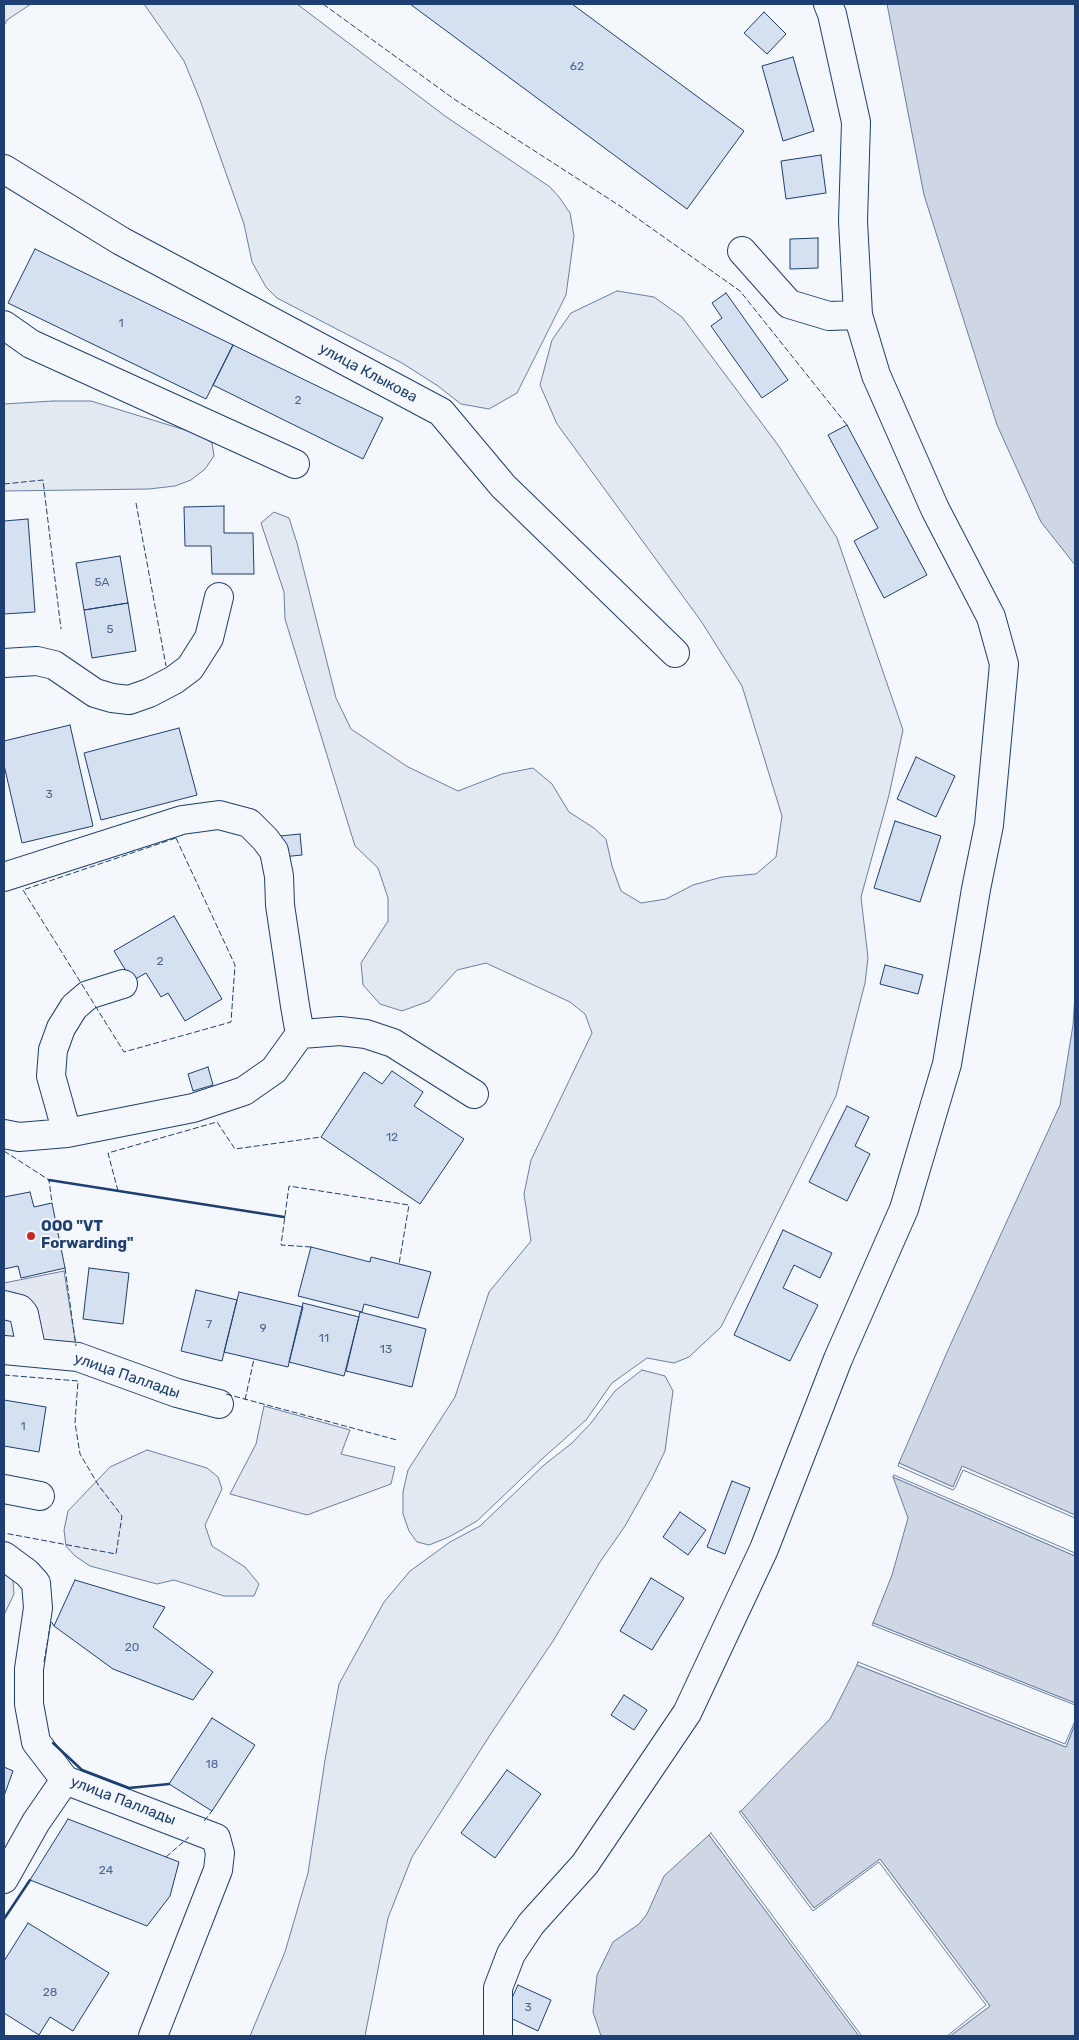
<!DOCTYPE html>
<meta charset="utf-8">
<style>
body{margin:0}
#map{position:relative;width:1079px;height:2040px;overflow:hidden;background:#f4f7fb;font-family:Rubik,sans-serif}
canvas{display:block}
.frame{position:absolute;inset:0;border:5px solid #1d3f73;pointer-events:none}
</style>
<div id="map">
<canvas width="1079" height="2040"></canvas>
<div class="frame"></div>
</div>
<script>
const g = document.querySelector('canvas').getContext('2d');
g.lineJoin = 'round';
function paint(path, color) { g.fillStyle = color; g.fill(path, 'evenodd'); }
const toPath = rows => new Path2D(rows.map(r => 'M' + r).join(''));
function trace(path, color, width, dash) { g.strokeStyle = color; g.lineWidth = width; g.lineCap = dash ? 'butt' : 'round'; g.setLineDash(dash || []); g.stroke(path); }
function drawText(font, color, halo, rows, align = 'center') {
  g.font = font + ' Rubik,sans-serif'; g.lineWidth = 4; g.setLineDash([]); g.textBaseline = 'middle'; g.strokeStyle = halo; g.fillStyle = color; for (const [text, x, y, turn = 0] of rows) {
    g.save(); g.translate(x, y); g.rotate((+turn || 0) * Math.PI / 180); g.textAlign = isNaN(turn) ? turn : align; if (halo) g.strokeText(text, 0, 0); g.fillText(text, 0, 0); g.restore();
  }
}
const green = toPath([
 [4,4,31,4,7,20,4,26,4,4],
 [144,4,297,4,445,116,550,187,559,197,570,213,574,236,566,295,517,393,489,409,461,404,438,386,402,363,277,298,266,287,252,262,244,224,200,100,184,61,144,4],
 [617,291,654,297,682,317,778,445,837,538,903,730,889,795,861,897,868,958,865,983,836,1096,721,1327,689,1357,674,1363,647,1358,612,1383,586,1420,543,1458,477,1521,449,1537,429,1545,417,1542,409,1531,403,1514,403,1492,408,1470,455,1397,489,1292,531,1241,524,1194,531,1160,592,1033,585,1014,570,1002,486,963,457,970,429,1001,402,1011,380,1004,363,985,361,963,388,921,388,898,378,868,355,846,285,619,284,592,261,523,274,512,289,518,297,543,336,698,351,729,408,767,458,791,502,774,533,768,552,784,569,812,594,828,606,839,612,866,621,891,641,903,666,899,693,885,722,877,756,874,776,857,782,816,742,686,701,621,557,424,540,385,552,340,571,313,617,291],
 [53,401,91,401,198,434,212,443,214,456,205,469,191,480,175,486,149,489,4,491,4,404,53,401],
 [642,1370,665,1376,673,1391,665,1451,652,1478,625,1526,600,1562,553,1641,492,1732,412,1857,388,1918,365,2036,250,2036,285,1952,308,1873,325,1760,339,1684,384,1602,410,1571,450,1542,480,1526,544,1465,572,1443,591,1423,615,1391,642,1370],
 [147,1450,207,1468,218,1477,222,1489,205,1525,212,1546,245,1567,259,1584,254,1596,224,1596,174,1580,157,1584,90,1566,75,1556,66,1546,64,1530,68,1511,110,1467,147,1450],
 [4,1570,13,1580,14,1594,4,1615,4,1570]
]);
paint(green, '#e3e9f0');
trace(green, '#687fa3', 1);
const parking = toPath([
 [64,1271,76,1346,4,1339,4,1283,64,1271],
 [264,1406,350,1430,341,1454,395,1467,391,1484,307,1515,230,1494,256,1444,264,1406]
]);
paint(parking, '#e3e8f0');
trace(parking, '#687fa3', 1);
const water = toPath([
 [887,4,1075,4,1075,565,1041,522,997,425,924,195,887,4],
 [1075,994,1075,1515,962,1467,953,1487,899,1463,948,1350,1060,1105,1073,1025,1075,994],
 [893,1477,1075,1556,1075,1703,873,1623,892,1575,908,1518,893,1477],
 [857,1665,1066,1747,1075,1724,1075,2036,950,2036,990,2006,880,1859,814,1908,741,1811,830,1719,857,1665],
 [709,1835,859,2036,601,2036,593,2012,597,1975,613,1942,639,1924,647,1914,664,1876,709,1835]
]);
paint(water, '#cfd7e4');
trace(water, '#687fa3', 1);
const pier = toPath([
 [899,1463,953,1487,962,1466,1075,1515,1075,1518,963,1470,955,1488,953,1490,898,1466,899,1463],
 [894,1475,1075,1553,1075,1556,893,1477,894,1475],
 [873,1623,1075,1703,1075,1705,872,1625,873,1623],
 [858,1662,1065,1744,1075,1721,1075,1724,1066,1747,857,1665,858,1662],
 [741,1811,814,1908,880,1859,990,2006,950,2036,947,2036,986,2005,879,1862,813,1911,739,1812,741,1811],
 [711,1833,861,2035,861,2036,859,2036,709,1835,711,1833]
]);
paint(pier, '#f4f7fb');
trace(pier, '#687fa3', 1);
const building = toPath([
 [410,4,572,4,744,131,687,209,410,4],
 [764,12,786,34,767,54,744,33,764,12],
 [793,57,814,131,783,141,762,66,793,57],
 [821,155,826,193,786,199,781,161,821,155],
 [818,238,818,268,790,269,790,239,818,238],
 [35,249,233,345,206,399,8,303,35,249],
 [726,293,788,380,762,398,711,326,722,318,712,303,726,293],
 [233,345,383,418,363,459,213,385,233,345],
 [847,425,927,575,884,598,854,541,878,528,828,435,847,425],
 [224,506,224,533,253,533,254,574,212,574,211,546,185,546,184,507,224,506],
 [28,519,35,612,4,614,4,521,28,519],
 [120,556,128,603,84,610,76,563,120,556],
 [128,603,136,651,92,658,84,610,128,603],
 [70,725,93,826,22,843,4,765,4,741,70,725],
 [179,728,197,795,101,820,84,753,179,728],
 [916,757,955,776,936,817,897,799,916,757],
 [895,821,941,836,920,902,874,888,895,821],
 [300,834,302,855,282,857,280,836,300,834],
 [174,916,222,999,185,1021,168,993,161,997,146,973,132,981,114,951,174,916],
 [885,965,923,975,918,994,880,984,885,965],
 [208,1067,213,1085,193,1091,188,1074,208,1067],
 [392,1071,423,1092,414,1106,464,1139,420,1204,321,1137,364,1072,382,1084,392,1071],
 [847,1106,869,1117,855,1146,870,1154,847,1201,809,1182,847,1106],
 [30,1192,34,1207,52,1203,65,1268,21,1278,18,1266,4,1269,4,1197,30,1192],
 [783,1230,832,1253,820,1278,794,1265,783,1288,818,1305,790,1361,734,1335,783,1230],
 [311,1247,370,1262,371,1257,431,1272,418,1318,364,1304,362,1312,298,1296,311,1247],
 [89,1268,129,1273,123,1324,83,1319,89,1268],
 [196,1290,237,1300,222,1361,181,1351,196,1290],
 [239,1292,303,1307,288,1367,224,1352,239,1292],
 [303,1303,359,1317,344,1376,289,1362,303,1303],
 [360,1312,426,1329,412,1387,346,1371,360,1312],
 [4,1400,46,1407,39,1452,4,1446,4,1400],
 [732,1481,750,1488,725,1554,707,1547,732,1481],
 [680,1512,706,1530,688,1555,663,1537,680,1512],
 [651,1578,684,1598,652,1650,620,1631,651,1578],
 [75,1580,165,1607,153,1627,213,1672,193,1700,113,1669,54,1626,75,1580],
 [624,1695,647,1710,634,1730,611,1715,624,1695],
 [212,1718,255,1745,212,1811,169,1784,212,1718],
 [4,1767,13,1771,4,1796,4,1767],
 [507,1770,541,1794,495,1858,461,1833,507,1770],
 [68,1819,179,1862,170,1896,147,1926,30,1880,68,1819],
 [28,1923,109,1973,73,2031,50,2017,39,2035,4,2013,4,1961,28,1923],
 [518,1985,551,2000,538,2031,504,2015,518,1985]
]);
paint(building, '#d5e0f0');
trace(building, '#1d3f73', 1);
const minor = toPath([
 [4,169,121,241,441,412,503,486,675,653],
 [742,251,789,304,829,316,858,315],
 [4,325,31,344,295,464],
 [4,663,37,661,54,665,95,693,112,698,129,700,149,693,174,680,190,668,209,638,219,597],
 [4,877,182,820,219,815,249,823,265,839,274,851,279,876,280,905,295,1006,300,1034],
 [67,1133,51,1076,53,1050,61,1028,74,1007,88,995,123,984],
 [4,1134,19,1137,67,1133,193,1108,244,1091,274,1070,300,1034,315,1033,340,1031,366,1034,393,1043,474,1094],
 [4,1305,20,1309,24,1314,32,1352],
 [4,1350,78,1357,177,1393,219,1404],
 [4,1489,40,1496],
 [4,1556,27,1573,36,1583,38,1608,29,1669,29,1704,36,1742,65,1780,216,1838,220,1853,218,1870,153,2036],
 [4,1879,36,1822,65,1780],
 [498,2036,498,1988,511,1954,531,1924,585,1864,687,1713,764,1549,838,1359,904,1209,947,1064,976,889,989,825,1004,664,991,617,935,509,876,375,858,315,853,221,856,122,832,14,828,4]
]);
trace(minor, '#1d3f73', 30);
trace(minor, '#f4f7fb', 28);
trace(toPath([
 [323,4,454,99,620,206,740,291,847,425],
 [4,484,43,480,61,629],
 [136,503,166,666],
 [176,838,235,965,231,1022,124,1052,23,890,176,838],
 [4,1151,49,1180,52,1203],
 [118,1191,108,1153,217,1122,235,1149,321,1137],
 [311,1247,281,1245,289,1186,409,1205,399,1264],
 [65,1268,76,1346],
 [4,1375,78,1381,75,1423,80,1454,99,1486,122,1516,116,1554,4,1533],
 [226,1394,397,1440],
 [245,1400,254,1359],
 [44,1662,51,1621,54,1626],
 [204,1821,212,1811],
 [166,1857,189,1837]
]), '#1d3f73', 1, [6, 2.5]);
trace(toPath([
 [49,1180,284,1217],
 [53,1743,82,1770,129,1788,169,1784],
 [4,1919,30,1880]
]), '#1d3f73', 2.5);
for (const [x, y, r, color] of [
 [31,1236,5,"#c62828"]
]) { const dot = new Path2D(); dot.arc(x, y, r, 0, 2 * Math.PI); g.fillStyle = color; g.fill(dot); trace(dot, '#f4f7fb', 2); }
drawText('12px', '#4b6792', null, [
 ["62",577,67],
 ["1",121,324],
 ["2",298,401],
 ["5А",102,583],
 ["5",110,630],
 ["3",49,795],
 ["2",160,962],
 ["12",392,1138],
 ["7",209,1325],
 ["9",263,1329],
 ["11",324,1339],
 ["13",386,1350],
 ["1",23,1427],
 ["20",132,1648],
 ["18",212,1765],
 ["24",106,1871],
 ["28",50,1993],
 ["3",528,2008]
]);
drawText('15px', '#1d3f73', '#f4f7fb', [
 ["улица Клыкова",368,373,28],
 ["улица Паллады",127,1376,19],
 ["улица Паллады",123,1801,21]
]);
drawText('bold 15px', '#1d3f73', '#f4f7fb', [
 ["OOO \"VT",41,1227],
 ["Forwarding\"",41,1244]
], 'left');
</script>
